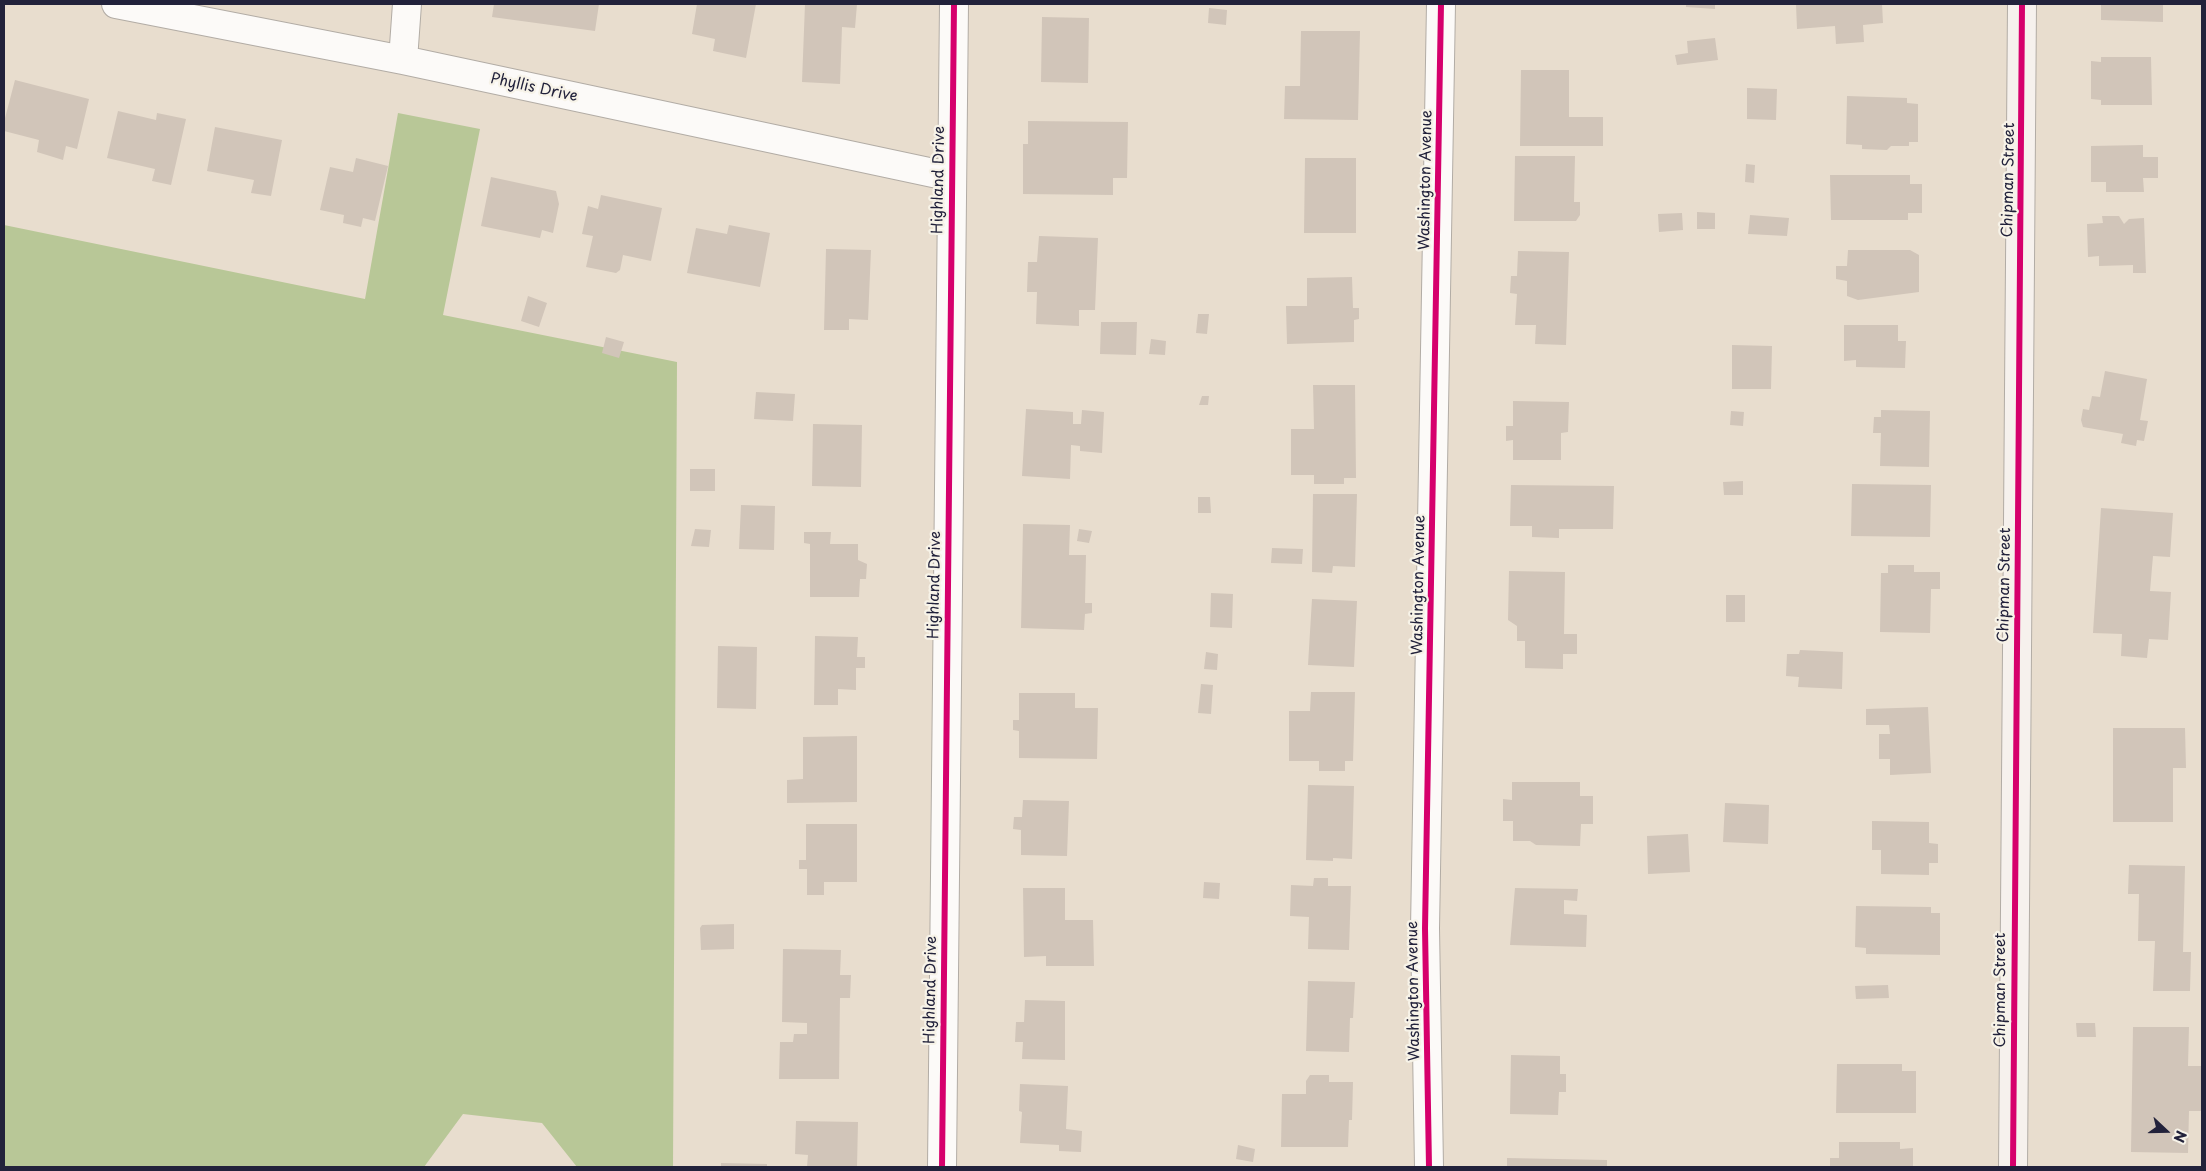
<!DOCTYPE html>
<style>
body{margin:0}
#map{position:relative;width:2206px;height:1171px;overflow:hidden;background:#e8ddce;font-family:"Playpen Sans",sans-serif}
canvas{display:block}
.frame{position:absolute;inset:0;border:5px solid #22223b;pointer-events:none}
.north{position:absolute;left:2141px;top:1106px;width:50px;height:50px;-webkit-text-stroke:4px #f7f3e8;paint-order:stroke;rotate:111deg;font-size:14px;font-weight:700;line-height:20px;text-align:center;color:#22223b}
.north::after{content:'';display:block;margin:auto;width:18px;height:22px;background:#22223b;clip-path:polygon(50% 0,100% 100%,50% 72%,0 100%)}
</style>
<div id="map">
<canvas width="2206" height="1171"></canvas>
<div class="frame"></div>
<div class="north">N</div>
</div>
<script>
const g = document.querySelector('canvas').getContext('2d');
g.lineJoin = 'round';
function paint(path, color) { g.fillStyle = color; g.fill(path, 'evenodd'); }
const toPath = rows => new Path2D(rows.map(r => 'M' + r).join(''));
function trace(path, color, width, dash) { g.strokeStyle = color; g.lineWidth = width; g.lineCap = dash ? 'butt' : 'round'; g.setLineDash(dash || []); g.stroke(path); }
function drawText(font, color, halo, rows, align = 'center') {
  g.font = font + ' "Playpen Sans",sans-serif'; g.lineWidth = 4.5; g.setLineDash([]); g.textBaseline = 'middle'; g.strokeStyle = halo; g.fillStyle = color; for (const [text, x, y, turn = 0] of rows) {
    g.save(); g.translate(x, y); g.rotate((+turn || 0) * Math.PI / 180); g.textAlign = isNaN(turn) ? turn : align; if (halo) g.strokeText(text, 0, 0); g.fillText(text, 0, 0); g.restore();
  }
}
paint(toPath([
 [398,113,480,129,443,315,677,362,673,1167,577,1167,542,1123,463,1114,424,1167,4,1167,4,225,365,299]
]), '#b8c797');
paint(toPath([
 [494,4,599,4,595,31,492,17],
 [697,4,756,4,746,58,713,51,715,39,692,34],
 [805,4,857,4,855,28,842,27,840,84,802,82],
 [1686,4,1715,4,1715,9,1686,7],
 [1796,4,1882,4,1883,23,1863,25,1864,42,1836,44,1835,26,1797,29],
 [2101,4,2163,4,2163,22,2101,20],
 [1209,8,1227,10,1226,25,1208,23],
 [1042,17,1089,18,1088,83,1041,82],
 [1301,31,1360,31,1358,120,1284,119,1285,86,1300,86],
 [1715,38,1718,60,1677,65,1675,55,1688,53,1687,41],
 [2101,57,2151,57,2152,105,2101,105,2101,100,2091,99,2091,61,2101,62],
 [1521,70,1569,70,1569,117,1603,117,1603,146,1520,146],
 [15,80,89,99,77,149,66,146,63,160,37,152,39,140,4,131,4,122],
 [1747,88,1777,89,1776,120,1747,119],
 [1847,96,1907,98,1907,103,1918,104,1918,142,1909,142,1909,146,1891,146,1887,150,1862,149,1862,145,1846,144],
 [118,111,156,120,157,113,186,119,171,185,152,181,155,169,107,158],
 [1028,121,1128,122,1127,178,1113,178,1113,195,1023,194,1023,144,1028,144],
 [215,127,282,140,271,196,251,193,254,180,207,171],
 [2143,145,2143,157,2158,157,2158,178,2143,178,2144,192,2106,192,2106,182,2091,182,2091,146],
 [1515,156,1575,156,1574,202,1580,202,1580,215,1576,221,1514,221],
 [356,158,388,166,375,221,363,218,361,227,343,223,344,215,320,210,330,167,353,172],
 [1305,158,1356,158,1356,233,1304,233],
 [1746,164,1755,165,1754,183,1745,182],
 [1830,175,1910,175,1910,184,1922,184,1922,213,1908,213,1908,220,1831,220],
 [491,177,556,191,559,204,553,233,542,230,540,238,481,226],
 [601,195,662,208,651,261,623,255,620,270,616,273,586,267,593,236,582,234,588,206,598,209],
 [1697,212,1715,213,1715,229,1697,229],
 [1682,213,1683,230,1659,232,1658,214],
 [1750,215,1789,218,1787,236,1748,234],
 [2102,216,2119,216,2124,224,2129,219,2144,218,2146,273,2133,273,2133,265,2099,266,2099,256,2088,257,2087,224,2103,223],
 [729,225,770,233,760,287,687,273,696,228,727,234],
 [1039,236,1098,238,1095,310,1079,310,1079,326,1036,324,1037,292,1027,292,1028,262,1037,262],
 [826,249,871,250,868,320,849,319,849,330,824,330],
 [1848,250,1910,250,1919,255,1919,292,1858,300,1847,296,1847,281,1836,279,1836,266,1847,266],
 [1518,251,1569,252,1566,345,1535,344,1536,325,1515,325,1517,294,1510,293,1511,276,1517,276],
 [1352,277,1353,308,1359,308,1359,319,1354,320,1354,342,1287,344,1286,306,1307,306,1307,278],
 [528,296,547,303,539,327,521,321],
 [1198,314,1209,314,1207,334,1196,333],
 [1101,322,1137,322,1136,355,1100,354],
 [1844,325,1898,325,1898,341,1906,341,1905,368,1856,367,1856,360,1844,361],
 [606,337,624,342,619,358,602,353],
 [1151,339,1166,341,1165,355,1149,354],
 [1732,345,1772,346,1771,389,1732,389],
 [2105,371,2147,379,2140,420,2148,421,2144,441,2137,440,2136,446,2121,443,2123,434,2083,427,2081,420,2083,409,2089,410,2092,396,2100,397],
 [1313,385,1355,385,1356,478,1344,478,1344,484,1314,484,1314,475,1291,475,1291,429,1314,429],
 [756,392,795,394,793,421,754,419],
 [1202,396,1209,396,1208,405,1199,405],
 [1513,401,1569,402,1568,432,1561,433,1561,460,1513,460,1513,440,1506,441,1506,426,1513,426],
 [1026,409,1073,412,1073,424,1081,424,1082,410,1104,412,1102,453,1080,451,1080,446,1071,445,1070,479,1022,476],
 [1881,410,1930,411,1929,467,1880,466,1881,433,1873,433,1874,417,1881,417],
 [1731,411,1744,412,1743,426,1730,425],
 [813,424,862,425,861,487,812,486],
 [690,469,715,469,715,491,690,491],
 [1743,481,1743,495,1724,495,1723,482],
 [1852,484,1931,485,1930,537,1851,536],
 [1511,485,1614,486,1613,529,1559,529,1559,538,1532,537,1532,526,1510,526],
 [1313,494,1357,494,1355,567,1333,566,1332,573,1312,572],
 [1198,497,1210,497,1211,513,1198,513],
 [741,505,775,506,774,550,739,549],
 [2101,508,2173,513,2170,557,2153,556,2150,591,2171,592,2168,640,2149,639,2147,658,2121,656,2122,634,2093,633],
 [1023,524,1070,525,1069,555,1086,555,1085,603,1092,603,1092,613,1085,614,1084,630,1021,628],
 [695,529,711,530,709,547,691,546],
 [1079,529,1092,531,1089,543,1077,541],
 [804,532,831,532,830,544,858,544,858,560,867,564,866,579,860,579,859,597,810,597,810,544,804,543],
 [1272,548,1303,549,1302,564,1271,563],
 [1888,565,1914,565,1914,572,1940,572,1940,589,1931,589,1930,633,1880,632,1881,573,1888,573],
 [1509,571,1565,572,1564,634,1577,634,1577,654,1563,654,1563,669,1525,668,1525,641,1517,641,1517,626,1508,620],
 [1211,593,1233,594,1232,628,1210,627],
 [1726,595,1745,595,1745,622,1726,622],
 [1312,599,1357,601,1354,667,1308,665],
 [815,636,858,637,857,657,865,657,865,668,856,668,856,690,838,689,838,705,814,705],
 [718,646,757,647,756,709,717,708],
 [1800,650,1843,652,1842,689,1798,687,1799,677,1786,676,1787,654,1799,654],
 [1206,652,1218,654,1217,670,1204,669],
 [1201,684,1213,685,1211,714,1198,713],
 [1311,692,1355,692,1353,761,1345,761,1345,771,1319,771,1319,761,1289,761,1289,711,1310,711],
 [1019,693,1075,693,1075,708,1098,708,1097,759,1019,758,1019,731,1013,730,1013,720,1019,720],
 [1928,707,1931,773,1890,775,1890,759,1879,759,1879,734,1890,734,1889,725,1866,725,1866,709],
 [2113,728,2185,728,2186,768,2173,768,2173,822,2113,822],
 [857,736,857,802,787,803,787,780,803,779,803,737],
 [1512,782,1580,782,1580,796,1593,796,1593,824,1581,824,1580,846,1536,845,1530,841,1513,841,1513,821,1503,821,1503,799,1512,800],
 [1308,785,1354,786,1352,859,1333,858,1333,861,1306,860],
 [1023,800,1069,801,1067,856,1021,855,1021,830,1013,829,1014,817,1022,817],
 [1725,803,1769,805,1768,844,1723,842],
 [1872,821,1929,822,1929,843,1938,844,1938,863,1929,863,1929,875,1881,874,1881,850,1872,850],
 [806,824,857,824,857,882,824,882,824,895,807,895,807,869,799,869,799,860,806,860],
 [1688,834,1690,872,1648,874,1647,836],
 [2129,865,2185,866,2183,952,2191,952,2190,991,2153,991,2155,941,2138,941,2139,894,2128,894],
 [1314,878,1328,878,1328,886,1351,886,1349,950,1308,949,1309,917,1290,916,1291,885,1313,886],
 [1204,882,1220,883,1219,899,1203,898],
 [1023,888,1065,888,1065,920,1093,920,1094,966,1046,966,1046,956,1024,957],
 [1515,888,1578,889,1577,901,1564,900,1564,914,1587,915,1586,947,1510,945],
 [1856,906,1931,907,1931,913,1940,913,1940,955,1866,954,1866,948,1855,947],
 [734,924,734,949,701,950,700,928,702,925],
 [783,949,841,950,840,975,851,975,850,998,840,998,839,1079,779,1079,780,1042,793,1042,794,1034,807,1034,807,1023,782,1022],
 [1308,981,1355,982,1353,1018,1350,1018,1349,1052,1306,1051],
 [1888,985,1889,998,1856,999,1855,986],
 [1025,1000,1065,1001,1065,1060,1022,1059,1023,1042,1015,1042,1016,1022,1024,1022],
 [2076,1023,2095,1023,2096,1037,2077,1037],
 [2133,1027,2189,1027,2188,1066,2202,1066,2202,1111,2189,1111,2188,1153,2131,1152],
 [1511,1055,1560,1056,1560,1074,1566,1074,1566,1092,1559,1092,1558,1115,1510,1114],
 [1837,1064,1902,1064,1902,1071,1916,1071,1916,1113,1836,1113],
 [1310,1075,1329,1075,1329,1082,1353,1082,1352,1120,1349,1120,1348,1147,1281,1147,1282,1094,1306,1094,1306,1081],
 [1020,1084,1068,1086,1066,1129,1082,1131,1081,1152,1059,1151,1059,1145,1020,1143,1022,1112,1019,1111],
 [796,1121,858,1122,857,1167,807,1167,808,1155,795,1154],
 [1839,1142,1900,1142,1900,1149,1913,1148,1913,1167,1830,1167,1830,1158,1839,1158],
 [1238,1145,1255,1149,1253,1162,1236,1159],
 [1507,1158,1607,1160,1607,1167,1507,1167],
 [721,1163,767,1164,767,1167,721,1167]
]), '#d1c5b9');
const street = toPath([
 [116,4,403,60,952,177],
 [403,60,407,4],
 [942,1167,954,4],
 [1429,1167,1425,928,1441,4]
]);
const secondary = toPath([
 [2013,1167,2022,4]
]);
trace(street, '#b2aca5', 30);
trace(secondary, '#b2aca5', 30);
trace(street, '#fcfaf8', 28);
trace(secondary, '#f6f1ed', 28);
trace(toPath([
 [942,1167,954,4],
 [1429,1167,1425,928,1441,4],
 [2013,1167,2022,4]
]), '#d6006c', 6);
drawText('15px', '#22223b', '#f7f3e8', [
 ["Phyllis Drive",534,88,12],
 ["Highland Drive",939,180,-89],
 ["Washington Avenue",1426,180,-89],
 ["Chipman Street",2009,180,-89],
 ["Highland Drive",935,585,-89],
 ["Washington Avenue",1419,585,-89],
 ["Chipman Street",2005,585,-89],
 ["Highland Drive",931,990,-89],
 ["Chipman Street",2001,990,-90],
 ["Washington Avenue",1414,991,-91]
]);
</script>
